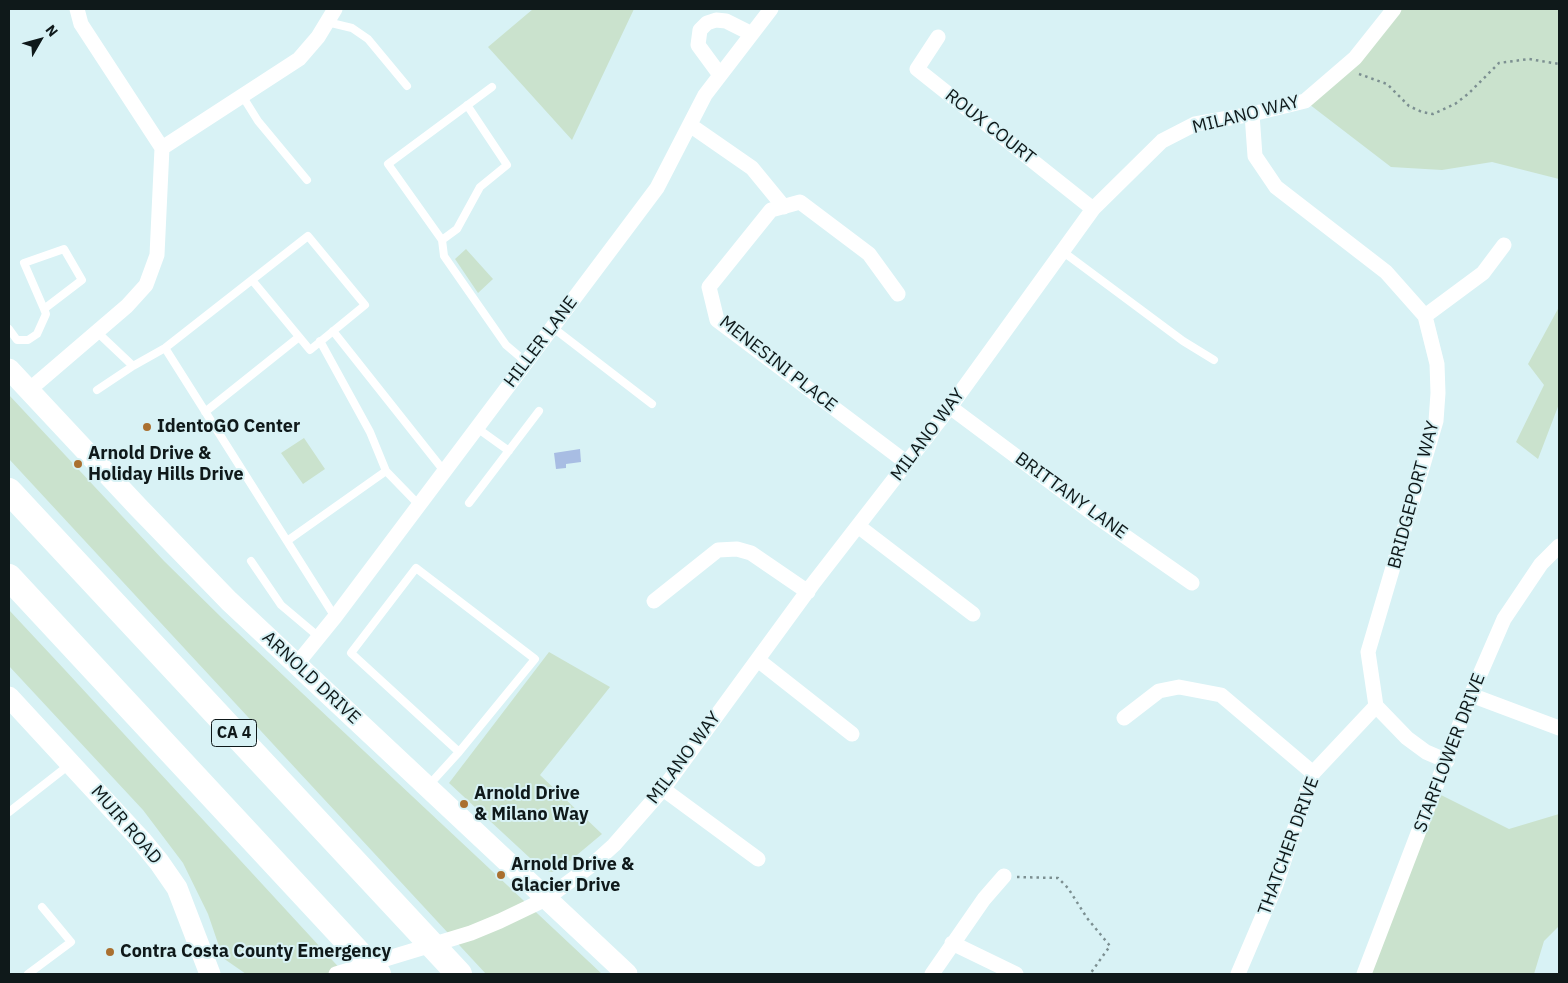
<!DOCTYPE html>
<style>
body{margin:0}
#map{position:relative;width:1568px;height:983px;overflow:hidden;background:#d8f2f5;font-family:"IBM Plex Sans",sans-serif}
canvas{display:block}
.frame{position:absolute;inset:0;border:10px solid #0f191a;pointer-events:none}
.north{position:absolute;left:15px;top:15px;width:50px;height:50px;-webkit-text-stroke:4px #d8f2f5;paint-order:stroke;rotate:52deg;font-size:14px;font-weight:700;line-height:20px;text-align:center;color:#0f191a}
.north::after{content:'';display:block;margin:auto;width:18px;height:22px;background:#0f191a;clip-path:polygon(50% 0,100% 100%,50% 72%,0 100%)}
</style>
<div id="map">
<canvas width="1568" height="983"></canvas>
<div class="frame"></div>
<div class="north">N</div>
</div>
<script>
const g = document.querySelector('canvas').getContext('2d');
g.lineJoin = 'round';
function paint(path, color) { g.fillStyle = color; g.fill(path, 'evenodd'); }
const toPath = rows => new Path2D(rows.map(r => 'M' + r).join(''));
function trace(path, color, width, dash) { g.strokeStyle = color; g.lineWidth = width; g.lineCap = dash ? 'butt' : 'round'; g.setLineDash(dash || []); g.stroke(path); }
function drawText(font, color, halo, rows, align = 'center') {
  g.font = font + ' "IBM Plex Sans",sans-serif'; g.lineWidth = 4; g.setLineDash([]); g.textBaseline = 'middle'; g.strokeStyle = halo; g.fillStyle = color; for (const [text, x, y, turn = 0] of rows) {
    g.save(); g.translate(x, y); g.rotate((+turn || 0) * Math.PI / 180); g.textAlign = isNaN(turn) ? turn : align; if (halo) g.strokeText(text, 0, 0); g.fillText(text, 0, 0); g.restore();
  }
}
paint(toPath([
 [533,9,634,9,572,140,488,47],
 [1394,9,1559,9,1559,179,1492,162,1442,170,1391,167,1305,101],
 [466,249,493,279,478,293,455,259],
 [1559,307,1559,404,1538,459,1516,442,1544,385,1528,364],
 [9,395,164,561,222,618,602,974,486,974,9,459],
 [304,438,325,469,303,484,281,453],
 [9,610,65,670,345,974,246,974,223,958,208,914,183,863,143,810,9,666],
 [549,652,610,687,540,775,602,834,571,860,553,872,544,871,449,783],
 [1435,792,1509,829,1559,814,1559,926,1544,941,1534,974,1364,974]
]), '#cae2cd');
paint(toPath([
 [580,449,581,462,566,464,566,468,556,469,554,453]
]), '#a8bde3');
trace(toPath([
 [1359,74,1387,84,1409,106,1422,112,1433,114,1455,104,1468,94,1499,63,1529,59,1559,64],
 [1017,877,1058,878,1068,888,1087,918,1110,946,1090,974]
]), '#7c8f91', 2.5, [2.5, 4]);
trace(toPath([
 [327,22,352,28,368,39,407,86],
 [492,87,388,164,442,240,444,256,506,345,526,362],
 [243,97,258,121,307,180],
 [442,240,457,229,480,187,507,165,467,105],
 [1062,251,1183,341,1214,360],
 [552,327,652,404],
 [9,329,17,340,28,340,37,334,46,314,44,309,24,263,64,249,82,280,44,309],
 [96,331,133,366],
 [333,331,444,471],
 [320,341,370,432,386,471,419,505],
 [165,348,335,617],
 [97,390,133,366,165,348,308,236,365,305,310,350,252,280],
 [205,412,299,337],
 [477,428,509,451],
 [469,503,539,411],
 [287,541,386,471],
 [251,561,281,605,319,637],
 [429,785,459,752,535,659,416,568,351,653,459,752],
 [9,812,69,765],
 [28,974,71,942,42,907]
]), '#fff', 8);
trace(toPath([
 [938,37,917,69,1093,209],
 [720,75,698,45,700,30,707,23,716,20,726,21,752,34],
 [1252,114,1255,156,1276,187,1386,272,1425,316,1437,364,1438,393,1436,421,1368,652,1376,706,1407,738,1426,752,1447,761],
 [690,125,752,168,784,207],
 [162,148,299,59,318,37,335,9],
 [898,294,869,254,800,202,771,210,709,287,717,320,907,463],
 [1425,316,1483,273,1504,245],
 [29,390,127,306,146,285,157,255,162,148,81,24,77,9],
 [950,407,1096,516,1192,583],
 [858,526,973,614],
 [654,601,718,550,737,549,751,553,808,592],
 [758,660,852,734],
 [296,665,335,617,657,188,705,95,771,9],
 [1471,695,1559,728],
 [1124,718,1159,691,1179,687,1221,695,1313,773],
 [663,789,758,859],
 [952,943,1016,974],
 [336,974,471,933,500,921,546,899,593,864,614,845,663,789,812,585,950,407,1093,209,1162,141,1195,124,1252,114,1305,101,1355,58,1394,9],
 [932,974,984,899,1004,876],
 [1238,974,1276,885,1313,773,1376,706],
 [1364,974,1471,695,1504,619,1541,564,1559,546]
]), '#fff', 15);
trace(toPath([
 [9,369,138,507,229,601,627,974],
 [9,697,141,840,159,862,177,888,210,974]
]), '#fff', 21);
trace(toPath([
 [9,491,459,974],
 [9,577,378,974]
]), '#fff', 26);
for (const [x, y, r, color] of [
 [147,427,5,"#aa7030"],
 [78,464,5,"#aa7030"],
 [464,804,5,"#aa7030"],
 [501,875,5,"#aa7030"],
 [110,952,5,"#aa7030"]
]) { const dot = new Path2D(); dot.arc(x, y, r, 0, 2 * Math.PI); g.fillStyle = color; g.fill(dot); trace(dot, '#d8f2f5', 2); }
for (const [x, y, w] of [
 [234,733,45]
]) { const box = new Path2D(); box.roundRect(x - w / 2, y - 13.5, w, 27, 4); g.fillStyle = '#d8f2f5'; g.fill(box); trace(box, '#0f191a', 1); }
drawText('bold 16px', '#0f191a', null, [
 ["CA 4",234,733]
]);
drawText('18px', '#0f191a', '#d8f2f5', [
 ["MILANO WAY",1246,115,-14],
 ["ROUX COURT",990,127,38],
 ["HILLER LANE",541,342,-53],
 ["MENESINI PLACE",778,364,38],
 ["MILANO WAY",928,435,-53],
 ["BRIDGEPORT WAY",1414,495,-75],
 ["BRITTANY LANE",1071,496,36],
 ["ARNOLD DRIVE",311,678,43],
 ["STARFLOWER DRIVE",1450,753,-69],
 ["MILANO WAY",684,758,-53],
 ["MUIR ROAD",126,825,49],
 ["THATCHER DRIVE",1289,846,-70]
]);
drawText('bold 18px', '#0f191a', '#d8f2f5', [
 ["IdentoGO Center",157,427],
 ["Arnold Drive &",88,454],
 ["Holiday Hills Drive",88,475],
 ["Arnold Drive",474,794],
 ["& Milano Way",474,815],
 ["Arnold Drive &",511,865],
 ["Glacier Drive",511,886],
 ["Contra Costa County Emergency",120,952]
], 'left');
</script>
